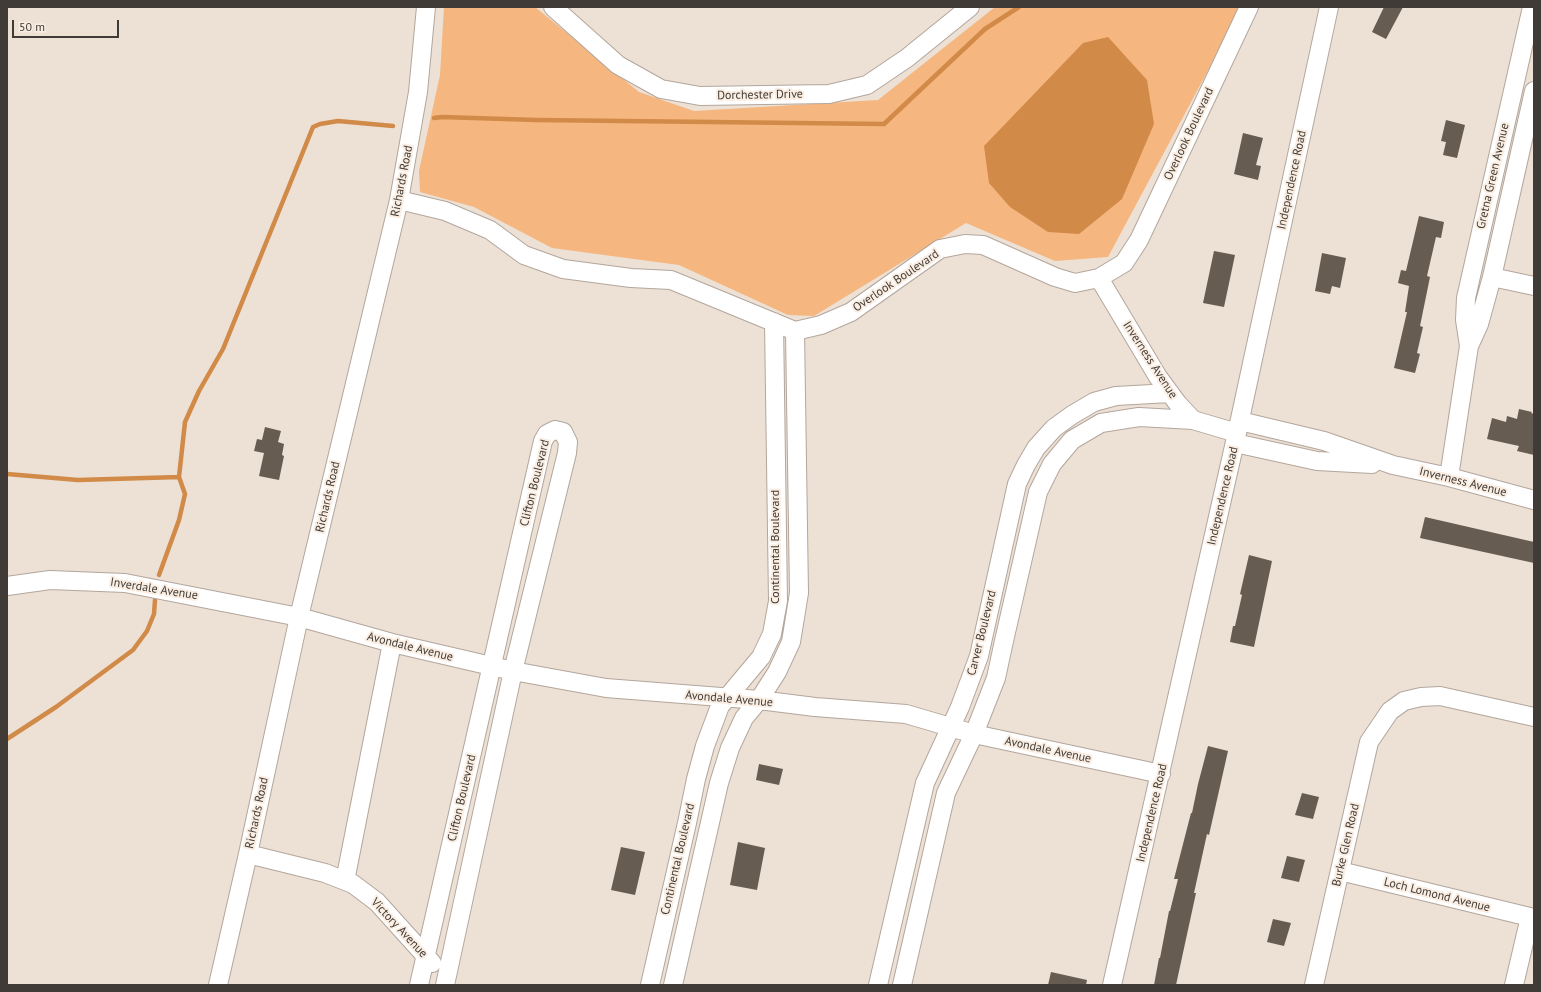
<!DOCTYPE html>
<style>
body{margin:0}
#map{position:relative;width:1541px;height:992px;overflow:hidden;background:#ede0d5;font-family:"PT Sans",sans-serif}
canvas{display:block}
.frame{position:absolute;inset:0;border:8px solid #403b36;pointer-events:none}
.scale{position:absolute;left:12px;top:20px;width:107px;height:18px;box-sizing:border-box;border:2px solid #403b36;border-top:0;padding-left:5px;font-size:12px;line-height:14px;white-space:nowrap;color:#403b36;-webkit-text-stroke:3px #faede2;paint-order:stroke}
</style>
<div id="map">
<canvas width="1541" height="992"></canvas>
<div class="frame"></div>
<div class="scale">50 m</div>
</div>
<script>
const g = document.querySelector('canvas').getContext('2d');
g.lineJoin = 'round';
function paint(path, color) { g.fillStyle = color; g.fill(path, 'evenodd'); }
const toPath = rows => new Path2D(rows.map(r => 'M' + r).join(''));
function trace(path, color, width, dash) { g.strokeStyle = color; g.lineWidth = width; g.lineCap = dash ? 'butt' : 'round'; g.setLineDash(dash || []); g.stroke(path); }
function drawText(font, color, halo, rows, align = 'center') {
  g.font = font + ' "PT Sans",sans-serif'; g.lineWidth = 4; g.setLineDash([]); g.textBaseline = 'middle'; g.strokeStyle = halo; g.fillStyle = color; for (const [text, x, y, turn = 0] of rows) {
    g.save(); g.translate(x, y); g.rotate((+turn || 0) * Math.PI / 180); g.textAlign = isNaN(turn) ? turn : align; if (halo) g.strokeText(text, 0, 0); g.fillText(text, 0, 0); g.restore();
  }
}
paint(toPath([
 [444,7,535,7,639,92,694,111,878,100,995,7,1242,7,1108,257,1055,261,966,223,814,316,788,315,679,265,552,248,474,207,420,192,419,171,440,75]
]), '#f5b67f');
paint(toPath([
 [1108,37,1147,80,1154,124,1122,199,1079,234,1048,232,1010,207,989,183,984,146,1083,43]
]), '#d18a47');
trace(toPath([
 [434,118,442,117,536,120,884,124,985,29,1019,7],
 [7,474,78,480,179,477,185,422,199,391,223,349,313,127,320,124,338,121,393,126],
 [159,575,179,520,185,494,179,477],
 [7,739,56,707,133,650,147,631,154,614,155,600]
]), '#d18a47', 4.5);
paint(toPath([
 [1384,7,1403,7,1386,39,1372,32],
 [1446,120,1465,125,1457,158,1443,155,1446,142,1441,141],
 [1243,133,1263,138,1256,165,1261,166,1258,180,1234,174],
 [1419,216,1444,222,1441,238,1436,237,1427,276,1430,277,1420,326,1423,327,1417,353,1420,354,1415,373,1394,368,1407,312,1405,312,1409,286,1398,283,1401,270,1406,271],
 [1214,251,1235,255,1224,307,1203,303],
 [1322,253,1346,258,1340,288,1332,286,1330,294,1315,291],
 [1519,409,1532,412,1531,413,1534,414,1534,455,1517,451,1519,446,1487,439,1492,418,1506,422,1507,416,1517,419],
 [265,427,281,431,278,442,284,444,282,455,284,456,279,480,259,476,264,453,254,451,257,439,262,440],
 [1425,517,1534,542,1534,563,1420,538],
 [1249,555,1272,561,1254,647,1230,642,1233,626,1235,626,1242,595,1240,594],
 [1208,746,1228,751,1209,835,1207,834,1194,893,1196,893,1176,985,1154,985,1159,958,1160,958,1169,911,1170,911,1178,879,1174,879,1191,813,1192,813,1198,784],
 [759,764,783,769,779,785,756,780],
 [1302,793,1319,797,1313,819,1295,815],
 [738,842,765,848,757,890,730,885],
 [621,847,645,852,635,895,611,890],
 [1287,856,1305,860,1299,882,1281,878],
 [1273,919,1291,923,1284,946,1267,942],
 [1051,972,1087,980,1086,985,1048,985]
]), '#675c52');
const minor = toPath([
 [553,7,618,65,661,89,700,96,829,94,867,85,907,58,970,7],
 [399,200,445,211,490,230,524,255,563,269,631,278,671,280,795,331,821,325,851,312,940,249,965,244,983,245,1055,277,1075,283,1099,278,1124,263,1139,240,1249,7],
 [1492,277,1534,286],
 [1099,278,1158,377,1178,404,1193,420,1237,433],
 [1469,346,1465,320,1466,298,1532,7],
 [1240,421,1324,441,1393,465,1449,477,1534,500],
 [1235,443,1317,461,1372,464],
 [1449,477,1469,346,1479,324,1492,277,1534,91],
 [7,586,50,580,125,583,299,617,392,643,513,671,606,688,759,700,815,707,906,714,974,734,1161,774],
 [248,854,325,873,353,884,377,902,432,963],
 [1340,871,1534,918],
 [345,881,392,643],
 [218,985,248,854,299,617,399,200,418,92,426,7],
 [419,985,543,441,547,434,555,430,563,432,568,442,567,453,513,671,445,985],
 [650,985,687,823,696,779,705,746,720,706,761,657,772,634,778,601,774,322],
 [673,985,719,783,730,748,744,718,759,700,777,672,791,642,799,593,795,331],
 [878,985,925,783,960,707,979,656,1017,484,1026,465,1036,448,1054,428,1072,415,1094,402,1116,396,1170,393],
 [902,985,946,793,974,734,996,678,1004,641,1038,492,1052,464,1072,440,1101,423,1139,417,1193,420],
 [1112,985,1237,433,1329,7],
 [1314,985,1369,742,1390,711,1404,701,1421,697,1440,696,1534,717],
 [1514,985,1530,917]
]);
trace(minor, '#b3a69c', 20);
trace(minor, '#fff', 18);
drawText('12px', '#403b36', '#faede2', [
 ["Dorchester Drive",760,95,-1],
 ["Overlook Boulevard",1189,134,-65],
 ["Gretna Green Avenue",1493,176,-77],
 ["Independence Road",1292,180,-78],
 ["Richards Road",402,181,-79],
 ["Overlook Boulevard",896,281,-34],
 ["Inverness Avenue",1150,360,57],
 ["Inverness Avenue",1463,482,14],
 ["Clifton Boulevard",535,483,-76],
 ["Independence Road",1223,496,-77],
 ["Richards Road",328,497,-77],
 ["Continental Boulevard",776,547,-90],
 ["Inverdale Avenue",154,589,9],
 ["Carver Boulevard",982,633,-76],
 ["Avondale Avenue",410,647,14],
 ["Avondale Avenue",729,699,5],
 ["Avondale Avenue",1048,750,12],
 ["Clifton Boulevard",462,798,-77],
 ["Richards Road",257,813,-78],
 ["Independence Road",1152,813,-77],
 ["Burke Glen Road",1346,845,-77],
 ["Continental Boulevard",678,859,-77],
 ["Loch Lomond Avenue",1437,895,14],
 ["Victory Avenue",399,928,47]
]);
</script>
